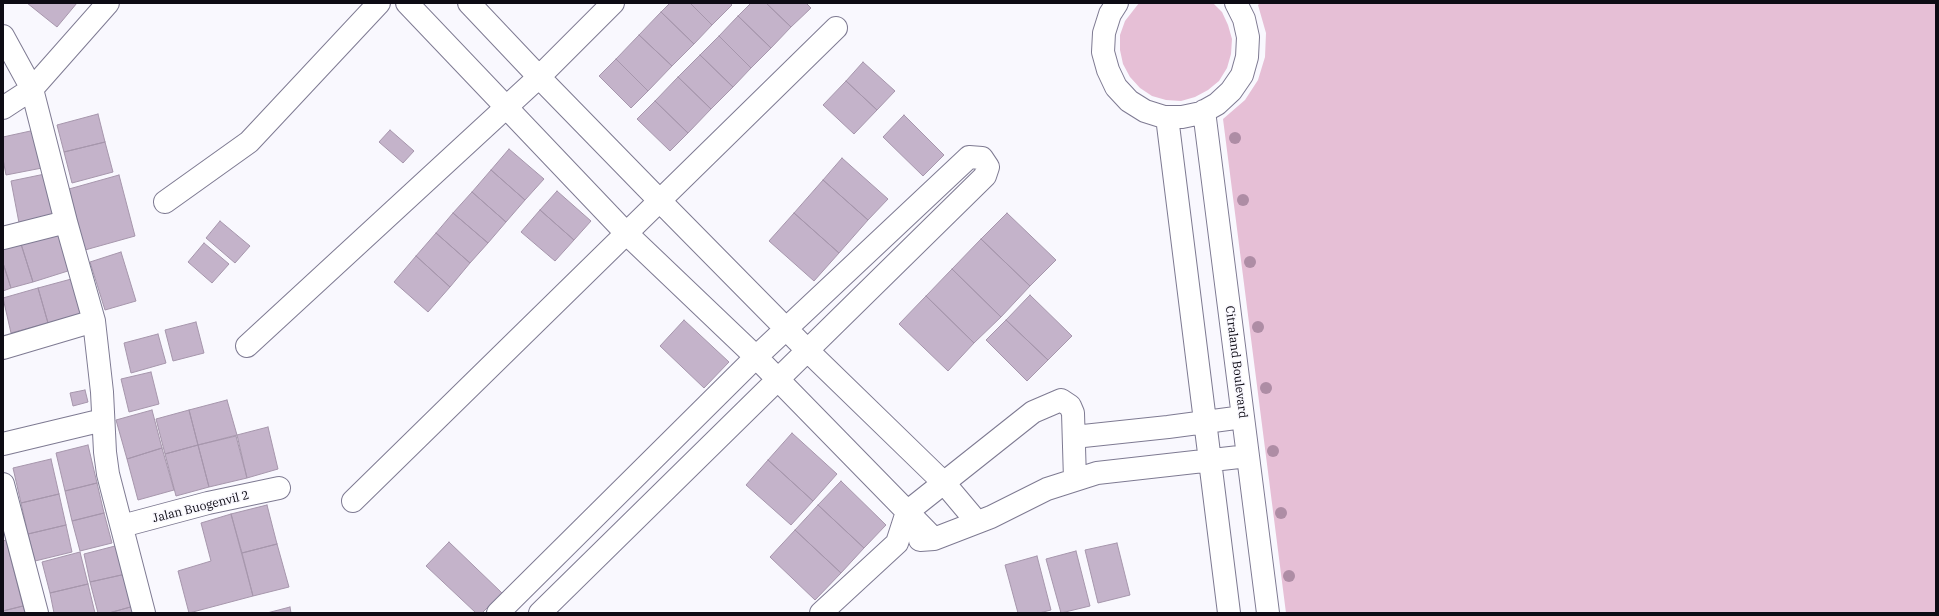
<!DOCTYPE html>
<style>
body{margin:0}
#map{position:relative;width:1939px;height:616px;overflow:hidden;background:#f9f8fe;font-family:"IBM Plex Serif",serif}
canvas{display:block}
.frame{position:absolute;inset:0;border:4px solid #0d0b14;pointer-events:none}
</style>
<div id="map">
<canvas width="1939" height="616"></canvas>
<div class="frame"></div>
</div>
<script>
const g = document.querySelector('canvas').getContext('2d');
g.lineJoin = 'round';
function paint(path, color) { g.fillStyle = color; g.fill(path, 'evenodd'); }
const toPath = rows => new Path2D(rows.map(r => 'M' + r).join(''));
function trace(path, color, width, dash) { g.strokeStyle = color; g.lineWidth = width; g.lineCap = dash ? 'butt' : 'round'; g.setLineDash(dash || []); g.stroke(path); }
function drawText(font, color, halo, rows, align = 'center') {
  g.font = font + ' "IBM Plex Serif",serif'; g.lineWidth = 3; g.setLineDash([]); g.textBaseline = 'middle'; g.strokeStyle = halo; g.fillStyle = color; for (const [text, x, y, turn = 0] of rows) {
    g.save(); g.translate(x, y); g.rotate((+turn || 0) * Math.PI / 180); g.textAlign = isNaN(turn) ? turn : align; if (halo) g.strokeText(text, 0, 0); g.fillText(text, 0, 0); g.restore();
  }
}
paint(toPath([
 [1139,3,1213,3,1222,12,1228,25,1232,39,1231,54,1227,68,1219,81,1208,90,1195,97,1181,101,1166,100,1152,96,1140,88,1130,77,1123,64,1120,50,1120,35,1125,21],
 [1260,3,1936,3,1936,613,1286,613,1223,119,1245,100,1258,80,1265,57,1266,33,1258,5]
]), '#e6bfd6');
const building = toPath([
 [27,3,77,3,57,27,27,3],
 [670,3,690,3,712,25,694,44,661,12,670,3],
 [690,3,730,3,732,5,712,25,690,3],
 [751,3,766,3,791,27,771,48,738,16,751,3],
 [766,3,806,3,811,8,791,27,766,3],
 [661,12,694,44,672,66,639,35,661,12],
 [738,16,771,48,751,68,719,36,738,16],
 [639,35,672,66,648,91,616,59,639,35],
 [719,36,751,68,733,87,700,55,719,36],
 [700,55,733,87,711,109,678,77,700,55],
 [616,59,648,91,631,108,599,76,616,59],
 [863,62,895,91,877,110,846,81,863,62],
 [678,77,711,109,688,133,655,101,678,77],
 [846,81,877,110,854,134,823,105,846,81],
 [655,101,688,133,670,151,637,119,655,101],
 [98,114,105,142,64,152,57,125,98,114],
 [904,115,944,155,923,176,883,137,904,115],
 [35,130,42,168,6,175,3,159,3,137,35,130],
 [390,130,414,151,403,163,379,142,390,130],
 [105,142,113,172,72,183,64,152,105,142],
 [509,149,544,179,525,200,491,170,509,149],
 [842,158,888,199,868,220,823,180,842,158],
 [491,170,525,200,506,222,472,192,491,170],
 [45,174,54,221,20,228,11,181,45,174],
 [119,175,135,236,85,250,69,189,119,175],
 [823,180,868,220,839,253,794,213,823,180],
 [557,191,591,221,574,240,540,210,557,191],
 [472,192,506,222,488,243,453,213,472,192],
 [540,210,574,240,555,261,521,232,540,210],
 [453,213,488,243,470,263,436,233,453,213],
 [794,213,839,253,814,281,769,241,794,213],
 [1007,213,1056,260,1030,286,981,239,1007,213],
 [220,221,250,246,235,263,206,238,220,221],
 [59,232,71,270,33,282,21,244,59,232],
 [436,233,470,263,450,287,416,256,436,233],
 [981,239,1030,286,1001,317,952,269,981,239],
 [204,243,229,264,212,283,188,262,204,243],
 [21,244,33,282,11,288,3,263,3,249,21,244],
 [121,252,136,301,105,310,90,262,121,252],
 [416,256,450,287,428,312,394,282,416,256],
 [3,263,11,288,3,291,3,263],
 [952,269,1001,317,974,343,926,296,952,269],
 [75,278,84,313,48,323,38,288,75,278],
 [38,288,48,323,11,333,3,298,38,288],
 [1030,295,1072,336,1048,360,1006,320,1030,295],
 [926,296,974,343,948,371,899,324,926,296],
 [684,320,729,362,704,388,660,346,684,320],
 [1006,320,1048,360,1027,381,986,340,1006,320],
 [196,322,204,353,173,361,165,330,196,322],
 [158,334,166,363,131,373,124,343,158,334],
 [151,372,159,404,129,412,121,379,151,372],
 [85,390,88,402,73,406,70,393,85,390],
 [227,400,237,435,198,445,189,410,227,400],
 [152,410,162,448,127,459,116,420,152,410],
 [189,410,198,445,165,454,156,419,189,410],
 [268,427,278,469,247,478,237,435,268,427],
 [792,433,837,474,813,501,768,460,792,433],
 [236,436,247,478,209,487,198,445,236,436],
 [88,445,97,483,65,491,56,453,88,445],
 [198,445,209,487,176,496,165,454,198,445],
 [162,448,174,490,138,500,127,459,162,448],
 [51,459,59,494,21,503,13,468,51,459],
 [768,460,813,501,791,525,746,485,768,460],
 [841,481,886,525,864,548,818,505,841,481],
 [97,483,104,513,72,521,65,491,97,483],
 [59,494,66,525,28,534,21,503,59,494],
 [267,505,277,544,242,553,231,514,267,505],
 [818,505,864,548,841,573,795,530,818,505],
 [104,513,112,543,80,551,72,521,104,513],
 [231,514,253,596,189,613,178,571,211,561,201,523,231,514],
 [66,525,72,552,35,561,28,534,66,525],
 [795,530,841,573,815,600,770,557,795,530],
 [6,540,23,606,3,611,3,541,6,540],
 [449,542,502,593,482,613,476,613,426,566,449,542],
 [1117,543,1130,595,1098,603,1085,550,1117,543],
 [277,544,289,587,253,596,242,553,277,544],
 [119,545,126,574,90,582,84,554,119,545],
 [1076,551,1090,606,1061,613,1046,559,1076,551],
 [80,552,88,584,50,593,42,562,80,552],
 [1037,556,1051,610,1039,613,1018,613,1005,565,1037,556],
 [126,574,134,606,109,613,98,613,90,582,126,574],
 [88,584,95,613,54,613,50,593,88,584],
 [23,606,25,613,3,613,3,611,23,606],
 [134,606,136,613,109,613,134,606],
 [290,607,291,613,267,613,290,607]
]);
paint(building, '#c4b3ca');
trace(building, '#a696ac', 1);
const minor = toPath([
 [407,3,626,233,756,357,934,539],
 [469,3,539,77,659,200,808,351,945,484,977,522],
 [1117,3,1110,14,1104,33,1103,52,1108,70,1116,87,1129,101,1145,111,1164,117,1182,117,1201,113,1217,104,1231,91,1242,75,1247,57,1248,37,1244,19,1236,3],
 [3,36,32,89,66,222,94,321,102,392,105,452,108,474,144,613],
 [3,108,32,89,108,3],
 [1204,111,1268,613],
 [1167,117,1229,613],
 [165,202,249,142,379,3],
 [3,238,66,222],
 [247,346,539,77,613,3],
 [3,348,94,321],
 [1074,437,1168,427,1243,417],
 [3,444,103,420],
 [3,484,37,613],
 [353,501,836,28],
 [122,526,208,503,279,488],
 [920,540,934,539,991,517,1047,489,1097,473,1248,456],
 [498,613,756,357,969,157,982,158,988,167,985,176,540,613],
 [821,613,897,543,907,512,1033,412,1061,400,1070,406,1073,413,1075,480]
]);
trace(minor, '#7e7a92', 24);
trace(minor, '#fff', 22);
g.fillStyle = '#ae8da5';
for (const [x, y] of [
 [1235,138],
 [1243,200],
 [1250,262],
 [1258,327],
 [1266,388],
 [1273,451],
 [1281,513],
 [1289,576]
]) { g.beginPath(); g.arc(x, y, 6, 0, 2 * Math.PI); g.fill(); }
drawText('12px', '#0d0b14', '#f9f8fe', [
 ["Citraland Boulevard",1236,362,83],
 ["Jalan Buogenvil 2",201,507,-14]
]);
</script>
